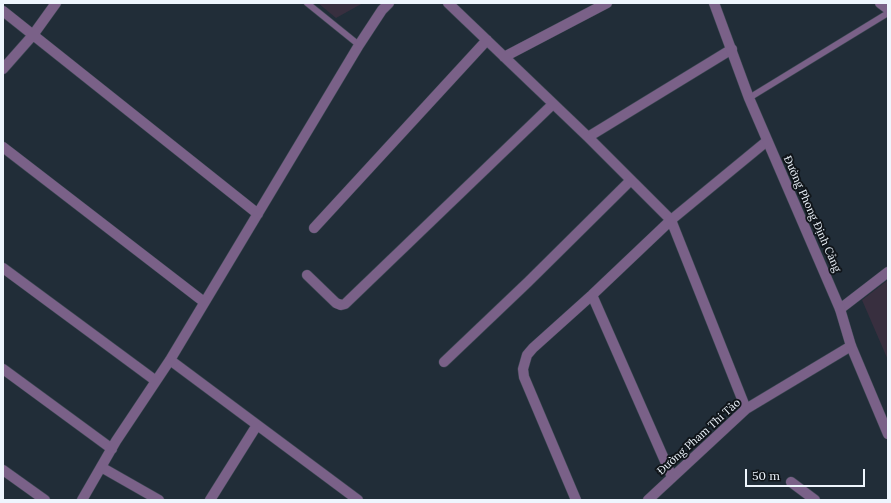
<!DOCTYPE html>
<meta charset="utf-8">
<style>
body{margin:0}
#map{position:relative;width:891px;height:503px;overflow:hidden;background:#212d38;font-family:Lora,serif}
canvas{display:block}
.frame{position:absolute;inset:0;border:4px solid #eef5fd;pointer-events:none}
.scale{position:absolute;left:745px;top:469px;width:120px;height:18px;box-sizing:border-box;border:2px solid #eef5fd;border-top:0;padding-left:5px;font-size:12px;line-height:14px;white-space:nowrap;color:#eef5fd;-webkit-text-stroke:3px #10151a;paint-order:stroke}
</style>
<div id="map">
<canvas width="891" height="503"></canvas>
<div class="frame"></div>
<div class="scale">50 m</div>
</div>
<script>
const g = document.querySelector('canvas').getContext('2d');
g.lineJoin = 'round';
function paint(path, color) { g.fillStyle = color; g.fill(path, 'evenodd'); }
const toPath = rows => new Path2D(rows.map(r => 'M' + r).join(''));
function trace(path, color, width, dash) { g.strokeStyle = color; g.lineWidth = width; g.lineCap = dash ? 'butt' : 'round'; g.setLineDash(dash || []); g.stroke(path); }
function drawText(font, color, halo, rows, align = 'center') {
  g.font = font + ' Lora,serif'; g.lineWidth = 4; g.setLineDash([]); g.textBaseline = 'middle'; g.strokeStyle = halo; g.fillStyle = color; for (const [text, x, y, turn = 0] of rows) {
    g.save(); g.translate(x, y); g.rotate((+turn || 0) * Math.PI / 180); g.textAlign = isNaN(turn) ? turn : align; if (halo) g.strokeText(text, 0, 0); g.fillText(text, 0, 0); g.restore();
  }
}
paint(toPath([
 [318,3,363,3,336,18],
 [888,280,888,360,862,300]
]), '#382f3f');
const service = toPath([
 [307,3,359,45],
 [749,98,888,13]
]);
const minor = toPath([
 [448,3,588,137,671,220,746,409],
 [880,3,888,9],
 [3,11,258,214],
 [504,57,607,3],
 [3,69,33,35,56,3],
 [588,137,732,49],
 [3,147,204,302],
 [314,228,487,40],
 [3,268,156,381],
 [307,275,336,303,341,305,345,304,553,104],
 [592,295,672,477],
 [840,309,888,272],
 [170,360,358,500],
 [444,362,528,282,631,180],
 [3,369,112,449],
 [101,467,159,500],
 [3,470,45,500],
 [791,482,815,500],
 [82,500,116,441,170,360,359,45,382,10,389,3],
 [210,500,257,425],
 [576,500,524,377,523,369,527,355,533,348,592,295,671,220,767,141],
 [648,500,746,409,851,346]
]);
const tertiary = toPath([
 [714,3,749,98,840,309,851,346,888,434]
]);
trace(service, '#3e4954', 7);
trace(minor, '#3e4954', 11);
trace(tertiary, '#3e4954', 11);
trace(service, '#7a6188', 6);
trace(minor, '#7a6188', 10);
trace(tertiary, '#7a6188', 10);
drawText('11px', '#eef5fd', '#10151a', [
 ["Đường Phong Định Cảng",812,214,66],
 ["Đường Pham Thi Tảo",699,437,-42]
]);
</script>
